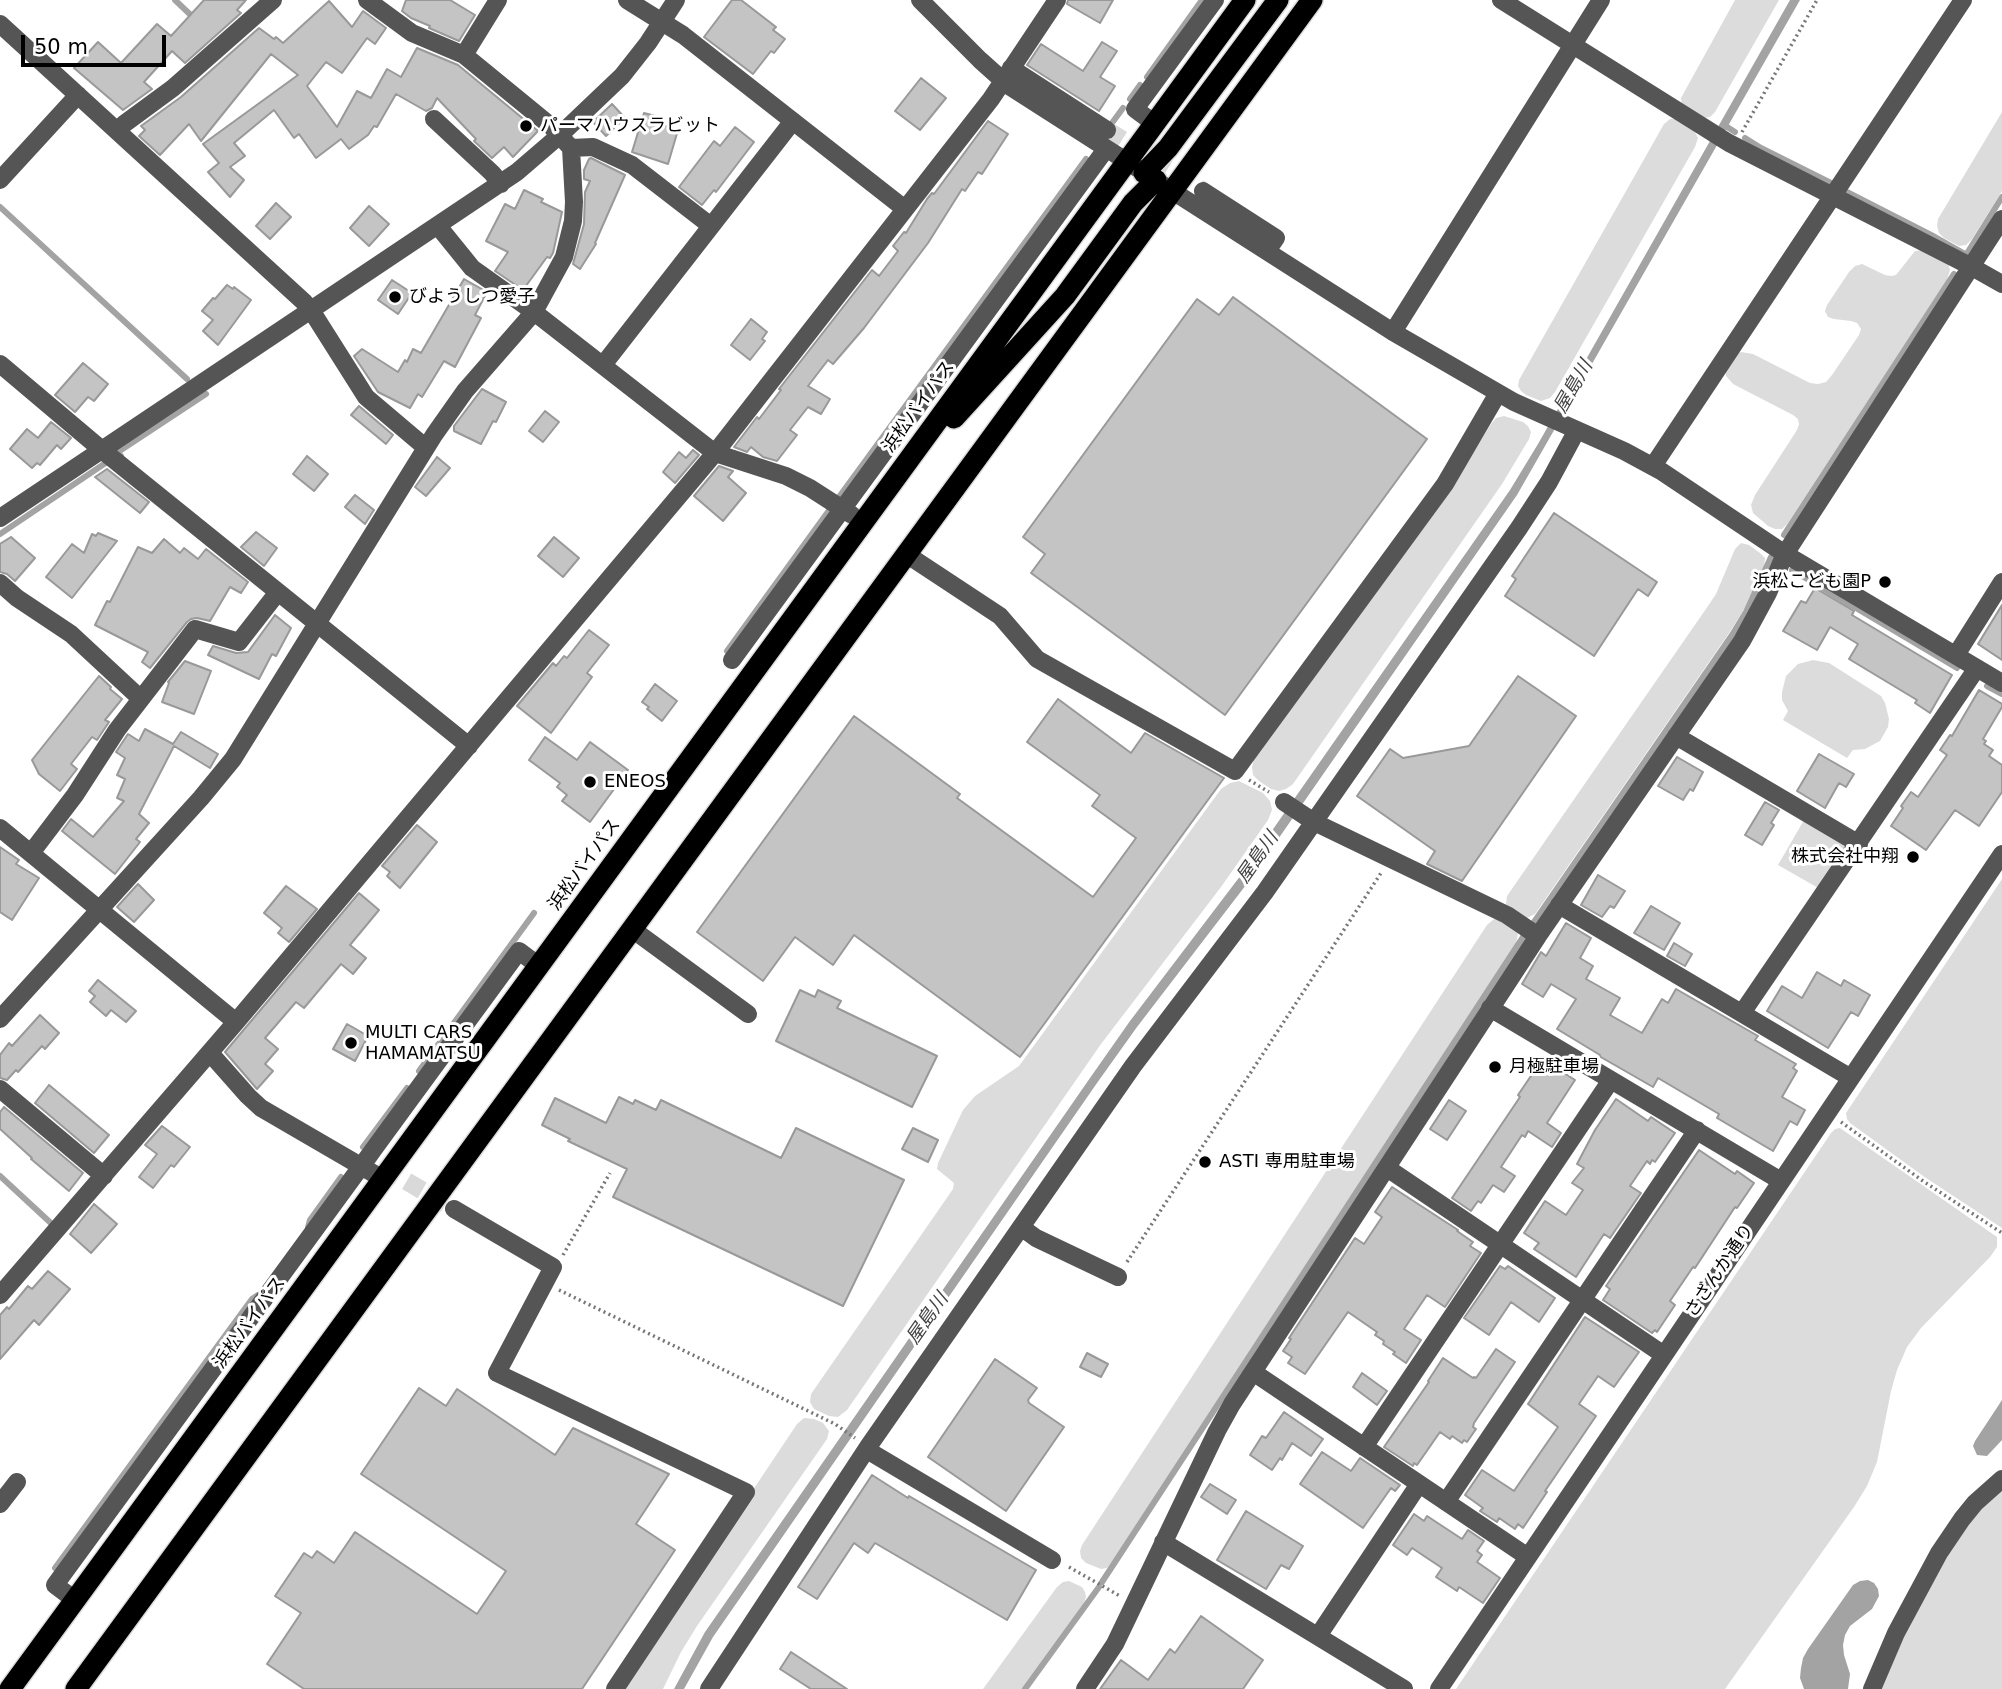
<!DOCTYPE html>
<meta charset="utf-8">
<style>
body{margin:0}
#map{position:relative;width:2002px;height:1689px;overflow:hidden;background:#fff;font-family:"DejaVu Sans",sans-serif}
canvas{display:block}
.scale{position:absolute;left:21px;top:35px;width:145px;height:32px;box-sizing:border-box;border:4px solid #000;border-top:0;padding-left:9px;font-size:21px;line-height:24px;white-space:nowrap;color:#000;-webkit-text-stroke:5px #fff;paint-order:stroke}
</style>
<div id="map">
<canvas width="2002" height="1689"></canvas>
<div class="scale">50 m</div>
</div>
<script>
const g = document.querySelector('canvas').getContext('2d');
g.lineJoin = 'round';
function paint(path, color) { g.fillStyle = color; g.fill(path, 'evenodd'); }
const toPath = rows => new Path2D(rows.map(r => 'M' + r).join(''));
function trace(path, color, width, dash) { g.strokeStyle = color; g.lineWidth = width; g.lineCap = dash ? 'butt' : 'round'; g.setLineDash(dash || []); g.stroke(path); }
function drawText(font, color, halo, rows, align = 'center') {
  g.font = font + ' "DejaVu Sans","Noto Sans JP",sans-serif'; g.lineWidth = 6; g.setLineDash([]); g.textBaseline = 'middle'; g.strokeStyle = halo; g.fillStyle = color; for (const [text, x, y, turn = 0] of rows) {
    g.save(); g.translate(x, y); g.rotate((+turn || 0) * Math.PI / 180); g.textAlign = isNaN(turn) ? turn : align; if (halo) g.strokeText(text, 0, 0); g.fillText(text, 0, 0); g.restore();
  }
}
paint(toPath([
 [1735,0,1779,0,1715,112,1710,117,1704,118,1682,105,1681,98],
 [2002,112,2002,191,1972,239,1966,245,1959,246,1944,238,1939,233,1937,226,1938,219],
 [1670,119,1676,119,1695,132,1698,138,1695,147,1555,392,1550,398,1541,401,1526,395,1521,391,1518,386,1519,380,1664,124],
 [1923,250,1948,263,1950,270,1947,280,1788,523,1782,529,1775,529,1768,526,1753,513,1751,505,1755,495,1797,430,1799,424,1798,419,1793,415,1733,384,1726,376,1725,367,1732,356,1741,352,1753,354,1810,383,1818,384,1826,382,1832,375,1859,335,1861,329,1857,323,1851,321,1834,319,1828,317,1825,311,1827,305,1849,272,1855,266,1862,264,1885,275,1891,276,1896,275,1915,251],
 [1504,416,1523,422,1528,426,1531,432,1529,439,1502,484,1293,784,1286,789,1279,791,1271,789,1259,781,1253,775,1252,767,1254,759,1440,506,1491,424,1496,418],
 [1741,543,1749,545,1760,553,1765,558,1764,567,1743,611,1729,633,1535,914,1527,918,1510,910,1506,904,1507,896,1708,606,1716,594,1735,549],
 [1813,660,1829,663,1881,696,1885,703,1889,719,1888,727,1880,741,1865,749,1853,750,1847,758,1783,720,1788,711,1782,700,1782,692,1786,676,1798,664],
 [1239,781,1263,793,1270,801,1272,810,1268,820,1221,887,1101,1044,847,1410,838,1417,829,1416,814,1409,810,1402,811,1394,953,1189,954,1183,937,1169,938,1163,963,1110,975,1096,1019,1066,1221,789,1230,783],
 [1804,820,1843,843,1845,851,1820,889,1778,865],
 [2002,879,2002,1228,1926,1178,1850,1123,1847,1119,1846,1113],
 [1494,919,1504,920,1513,926,1518,934,1516,943,1111,1563,1107,1568,1101,1569,1086,1563,1081,1558,1080,1551,1082,1545,1487,925],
 [1840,1128,1997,1237,1997,1247,1990,1257,1921,1328,1907,1347,1897,1370,1891,1391,1877,1462,1867,1486,1854,1507,1725,1689,1456,1689,1831,1133,1835,1129],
 [804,1418,814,1419,823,1423,829,1431,827,1439,697,1626,681,1652,663,1689,620,1689,797,1424],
 [2002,1486,2002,1689,1878,1689,1887,1664,1954,1538],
 [1069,1581,1082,1587,1085,1592,1086,1597,1084,1603,1022,1689,983,1689,1057,1587,1063,1582]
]), '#dcdcdc');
paint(toPath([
 [1790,0,1800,0,1517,495,1249,881,1137,1027,1097,1083,713,1637,684,1689,674,1689,705,1632,1090,1078,1130,1021,1241,875,1510,490,1538,444],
 [2002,1400,2002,1440,1987,1456,1977,1455,1973,1446,1975,1441],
 [1868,1580,1874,1583,1878,1589,1879,1596,1872,1609,1850,1626,1845,1635,1843,1645,1844,1655,1850,1674,1848,1689,1804,1689,1800,1678,1801,1668,1803,1658,1808,1649,1853,1585,1860,1581]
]), '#a3a3a3');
trace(toPath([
 [175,0,196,20],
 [1147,77,1202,0],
 [1130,99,1140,85],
 [1112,123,1123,108],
 [1724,125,1735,132],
 [1745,138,1761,148,1833,184],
 [1843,190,1935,237,1967,255],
 [0,207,187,379],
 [1966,255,2002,197],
 [121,456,118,452,206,394],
 [839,497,1086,159],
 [0,534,107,462],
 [1784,535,1954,274],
 [1792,570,1957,668],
 [727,651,830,509],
 [1987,686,2002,694],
 [1532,925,1732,635,1746,612,1771,557,1774,559],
 [419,1071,534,913],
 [363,1147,407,1088],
 [0,1176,53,1225],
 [308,1227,310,1220,341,1177],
 [55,1568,252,1299,258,1295],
 [1102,1582,1525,934],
 [1025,1689,1099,1587]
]), '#a3a3a3', 6);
const building = toPath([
 [204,0,246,0,237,10,241,13,185,63,172,51,144,82,152,89,123,110,74,68,98,42,121,63,157,24,171,36,204,0],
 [406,0,450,0,475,15,459,41,429,28,430,26,411,18,402,11,406,0],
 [732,0,741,0,776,27,773,30,785,39,774,53,771,51,753,74,704,37,732,0],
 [1068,0,1113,0,1100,23,1067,4,1068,0],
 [329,1,352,27,363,11,386,28,375,44,367,38,342,73,326,62,307,86,337,127,357,91,371,98,387,69,401,77,417,48,458,65,538,131,513,157,504,147,492,158,474,141,476,139,437,98,432,108,426,111,396,94,377,127,374,126,368,135,349,149,341,139,316,158,299,134,294,138,274,110,234,143,245,156,230,167,244,180,230,197,208,172,219,163,203,144,298,75,271,54,201,141,189,124,160,155,139,136,145,130,141,126,181,97,259,28,274,39,276,37,283,43,329,1],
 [1102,42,1117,51,1100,77,1115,86,1099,111,1027,65,1041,44,1083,71,1102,42],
 [921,78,946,98,920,130,895,111,921,78],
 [612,104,625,118,606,136,593,122,612,104],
 [644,113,659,117,657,123,678,130,668,164,632,152,644,113],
 [988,121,1008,134,982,174,978,172,965,191,962,189,928,243,864,328,833,364,828,360,808,386,830,399,821,414,808,407,790,430,797,435,777,461,763,457,751,447,747,452,734,447,757,417,759,419,781,390,779,389,872,270,879,276,898,251,893,246,904,232,906,233,927,199,932,193,934,194,988,121],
 [735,127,754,142,716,192,714,190,702,205,679,187,714,141,720,146,735,127],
 [591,158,625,175,595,243,596,244,580,269,573,264,584,224,585,192,590,181,584,179,584,170,589,159,591,158],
 [524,190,543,199,541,202,562,212,553,253,550,258,547,257,523,290,495,271,508,252,486,241,505,204,515,209,524,190],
 [276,203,291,217,270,239,256,226,276,203],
 [369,206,389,224,369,246,350,228,369,206],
 [464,279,487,292,475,315,481,318,455,367,444,361,422,397,418,394,410,408,378,392,354,356,362,349,398,372,405,360,407,362,413,349,421,353,464,279],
 [392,280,412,293,398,314,378,300,392,280],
 [227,285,233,289,234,287,251,300,218,345,203,331,213,320,202,311,213,298,215,299,227,285],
 [1233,297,1427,439,1225,715,1031,573,1045,554,1023,537,1197,299,1219,315,1233,297],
 [751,319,767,332,762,339,765,341,750,360,731,345,751,319],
 [83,363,108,384,94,401,88,397,75,412,55,395,83,363],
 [482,389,506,402,496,422,493,421,481,444,454,431,454,426,482,389],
 [359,406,393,435,386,444,351,415,359,406],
 [545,411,559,422,543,442,529,431,545,411],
 [51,422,71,438,61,449,57,445,40,465,37,463,32,468,10,449,27,429,38,438,51,422],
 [693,450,699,455,675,483,663,472,679,452,686,458,693,450],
 [307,456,328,474,314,491,293,474,307,456],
 [437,457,450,468,426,496,415,487,437,457],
 [719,466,733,471,728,477,746,493,723,521,694,496,719,466],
 [107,469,149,502,140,513,95,477,107,469],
 [355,495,374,510,365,524,345,507,355,495],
 [1554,513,1657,582,1648,596,1638,589,1594,656,1505,596,1516,579,1512,576,1554,513],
 [256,532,277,548,264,566,241,547,256,532],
 [98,533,117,541,72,598,46,577,72,544,84,553,92,534,96,536,98,533],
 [11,537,35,558,15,581,7,574,0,572,0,544,11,537],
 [554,537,579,558,563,577,538,556,554,537],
 [164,539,180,553,184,548,198,559,206,549,248,582,241,593,230,587,210,621,197,618,191,619,187,622,150,668,142,662,148,652,95,625,107,601,110,602,138,547,152,553,164,539],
 [1815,588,1854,611,1852,615,1952,675,1930,713,1915,703,1917,700,1849,659,1858,644,1830,627,1817,650,1783,631,1801,601,1806,603,1815,588],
 [2002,605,2002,660,1978,644,2002,605],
 [275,615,291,628,276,656,272,654,259,679,208,655,213,646,236,653,248,652,275,615],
 [589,630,609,645,587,673,592,677,551,733,517,706,553,663,556,666,564,656,567,658,589,630],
 [185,661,211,671,194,714,162,702,169,683,168,682,185,661],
 [99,676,111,687,110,689,122,699,105,720,109,722,97,740,92,737,71,764,77,769,60,791,39,774,32,760,99,676],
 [1518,676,1576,716,1462,881,1427,864,1435,851,1357,796,1390,749,1403,758,1469,746,1518,676],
 [655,684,677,701,662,721,647,709,649,707,642,702,655,684],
 [1979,690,2002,704,2002,707,1983,739,1986,741,1984,744,1993,750,1989,756,2002,765,2002,792,1979,826,1955,810,1926,850,1891,826,1903,808,1901,806,1911,792,1918,797,1947,755,1940,750,1950,735,1952,736,1979,690],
 [1058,699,1131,753,1145,733,1224,778,1020,1057,854,935,833,965,795,937,763,981,697,932,854,716,960,794,957,798,1093,897,1136,838,1092,806,1100,795,1027,742,1058,699],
 [145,729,173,744,181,732,218,754,210,768,174,746,139,814,149,823,136,839,140,842,115,874,62,831,71,819,93,837,124,801,117,798,125,779,117,775,125,758,116,752,128,734,139,741,145,729],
 [545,737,577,760,590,742,628,770,590,822,562,801,567,795,557,787,560,783,529,760,545,737],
 [1819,754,1854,774,1846,787,1839,783,1825,808,1797,791,1819,754],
 [1677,757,1703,772,1693,791,1690,789,1683,800,1658,786,1677,757],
 [1765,802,1779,810,1771,823,1774,825,1762,845,1745,835,1765,802],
 [417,825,437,842,400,888,387,876,390,872,382,866,417,825],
 [0,847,19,860,16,864,39,878,12,920,0,912,0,847],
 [1598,875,1625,891,1614,908,1610,906,1602,917,1581,905,1598,875],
 [138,884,154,900,134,922,117,907,138,884],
 [286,886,317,909,289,942,278,933,282,928,264,913,286,886],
 [359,893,379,910,350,945,366,958,353,974,341,964,304,1008,296,1002,265,1038,278,1049,265,1064,273,1071,257,1089,225,1052,359,893],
 [1651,906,1680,923,1664,950,1634,933,1651,906],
 [1566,923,1591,938,1580,958,1593,966,1586,979,1620,998,1610,1015,1642,1033,1662,999,1668,1003,1676,989,1758,1036,1755,1040,1796,1064,1793,1068,1797,1071,1782,1097,1805,1110,1797,1125,1790,1121,1773,1151,1717,1118,1719,1114,1658,1078,1653,1087,1599,1056,1600,1055,1557,1029,1576,999,1551,984,1543,997,1522,984,1541,952,1546,956,1566,923],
 [1674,943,1692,954,1685,966,1667,956,1674,943],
 [1817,972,1841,986,1844,980,1870,995,1858,1016,1851,1012,1828,1048,1767,1011,1782,986,1802,998,1817,972],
 [98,980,136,1011,126,1022,111,1010,106,1016,90,1002,95,996,89,991,98,980],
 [800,990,815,997,818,990,841,1001,837,1008,937,1056,912,1107,776,1041,800,990],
 [40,1015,59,1033,45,1049,42,1046,18,1072,16,1070,7,1080,0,1078,0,1055,9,1043,12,1046,40,1015],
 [347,1024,368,1036,355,1061,333,1049,347,1024],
 [1547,1062,1575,1080,1547,1123,1561,1133,1552,1147,1528,1131,1525,1137,1522,1135,1501,1167,1515,1176,1504,1192,1493,1185,1481,1203,1478,1201,1471,1211,1452,1198,1520,1097,1518,1095,1535,1070,1539,1073,1547,1062],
 [49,1085,109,1135,94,1153,35,1103,49,1085],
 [619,1097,633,1104,635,1100,656,1110,661,1100,781,1158,796,1128,904,1180,843,1306,613,1197,627,1169,568,1141,570,1139,542,1125,555,1098,606,1123,619,1097],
 [1616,1099,1648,1121,1651,1117,1675,1133,1655,1162,1652,1160,1650,1164,1647,1161,1630,1186,1641,1193,1610,1238,1604,1234,1576,1277,1534,1249,1539,1243,1524,1233,1545,1201,1566,1215,1583,1190,1572,1183,1584,1168,1577,1164,1595,1130,1616,1099],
 [1449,1100,1466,1111,1447,1140,1430,1129,1449,1100],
 [4,1107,83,1173,69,1191,31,1159,32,1158,0,1129,0,1112,4,1107],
 [162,1126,190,1147,174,1167,171,1165,153,1188,139,1177,157,1154,145,1145,162,1126],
 [913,1128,938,1140,928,1162,902,1149,913,1128],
 [1699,1150,1735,1174,1737,1171,1754,1183,1737,1208,1735,1207,1695,1268,1693,1267,1670,1301,1675,1305,1657,1332,1655,1330,1652,1333,1603,1300,1610,1289,1606,1286,1699,1150],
 [1392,1187,1458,1230,1457,1231,1473,1242,1470,1246,1481,1253,1445,1307,1427,1295,1404,1329,1421,1340,1406,1363,1393,1354,1395,1352,1383,1344,1384,1341,1375,1335,1377,1332,1348,1312,1305,1374,1288,1363,1292,1357,1283,1351,1291,1339,1289,1338,1355,1238,1364,1244,1382,1217,1375,1212,1392,1187],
 [94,1204,117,1224,91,1253,70,1234,94,1204],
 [1500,1266,1505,1269,1508,1266,1555,1298,1539,1322,1511,1302,1489,1335,1464,1318,1500,1266],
 [48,1271,70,1289,39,1325,34,1320,0,1359,0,1315,7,1307,9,1309,28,1286,32,1289,48,1271],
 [1585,1317,1639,1352,1614,1387,1598,1376,1579,1404,1596,1416,1545,1491,1547,1492,1523,1528,1518,1524,1515,1529,1499,1518,1497,1522,1480,1511,1483,1508,1465,1495,1482,1470,1514,1491,1529,1469,1558,1427,1528,1404,1585,1317],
 [1496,1349,1515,1362,1474,1423,1473,1427,1476,1429,1467,1442,1464,1440,1462,1443,1452,1436,1450,1439,1440,1432,1417,1465,1414,1463,1413,1466,1384,1447,1429,1382,1428,1381,1443,1358,1473,1378,1474,1377,1476,1378,1496,1349],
 [1087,1353,1108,1364,1101,1377,1080,1367,1087,1353],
 [995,1359,1037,1388,1028,1400,1029,1403,1064,1427,1006,1511,928,1457,995,1359],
 [1362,1373,1387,1391,1377,1405,1353,1387,1362,1373],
 [419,1388,446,1406,457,1389,555,1455,573,1428,669,1474,636,1524,675,1550,582,1689,304,1689,267,1664,301,1613,275,1596,304,1553,312,1558,317,1551,334,1563,355,1532,477,1614,506,1571,361,1474,419,1388],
 [1284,1412,1323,1439,1311,1456,1292,1443,1282,1460,1280,1458,1272,1470,1250,1455,1262,1436,1266,1438,1284,1412],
 [1322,1452,1351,1471,1360,1458,1400,1485,1395,1491,1391,1488,1363,1528,1300,1484,1322,1452],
 [872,1475,908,1498,909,1496,1036,1570,1007,1620,875,1543,868,1553,854,1543,817,1599,798,1587,872,1475],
 [1210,1484,1236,1500,1227,1514,1201,1497,1210,1484],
 [1246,1511,1303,1546,1289,1569,1281,1565,1266,1589,1217,1560,1246,1511],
 [1414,1514,1424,1521,1427,1516,1462,1539,1468,1530,1484,1541,1477,1551,1482,1555,1477,1562,1500,1578,1483,1603,1459,1587,1457,1591,1436,1577,1442,1568,1412,1548,1407,1555,1393,1545,1414,1514],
 [1201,1616,1263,1660,1243,1689,1100,1689,1121,1660,1148,1680,1170,1649,1175,1653,1201,1616],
 [791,1652,847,1689,811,1689,780,1669,791,1652]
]);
paint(building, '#c4c4c4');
trace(building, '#999', 2);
trace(toPath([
 [1107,130,1203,191],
 [360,1154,454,1209]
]), '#d9d9d9', 18, [18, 9]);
const highway = toPath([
 [1144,173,1168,148,1278,0],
 [954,418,1065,296,1133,203,1156,180],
 [10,1689,1245,0],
 [76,1689,1312,0]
]);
trace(highway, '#dbdbdb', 24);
trace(toPath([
 [1742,132,1817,0],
 [1249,780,1269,792],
 [1841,1122,1923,1181,2002,1233],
 [563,1255,610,1173],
 [1127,1262,1381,873],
 [559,1290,835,1424,855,1438],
 [1069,1567,1120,1596]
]), '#777', 3.5, [2, 3.5]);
trace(toPath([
 [627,0,683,35,905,209],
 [920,0,980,60,1009,86,1137,168],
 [1501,0,1729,143,1972,267,2002,284],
 [0,24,304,302,311,310,366,397,425,447],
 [464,55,498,0],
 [1011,68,1107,130],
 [434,119,492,173,501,184],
 [1155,124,1135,109,1215,0],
 [117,131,124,124,173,88,273,0],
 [571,148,593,147,632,165,711,226],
 [0,180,78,95],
 [1163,185,1393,332,1514,402,1624,451,1661,471,1785,554,2002,683],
 [1203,191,1276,238,1267,251],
 [438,226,472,268,534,312,715,453,786,476,810,488,852,515],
 [1393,332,1601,0],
 [0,364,102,450,469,746],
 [603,365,793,121],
 [1653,466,1963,0],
 [0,518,517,172,560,135,622,76,648,43,676,0],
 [906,554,1000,616,1037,659,1235,771,1445,484,1498,393],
 [0,583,17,598,71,634,141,699],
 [1956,655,2002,582],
 [732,660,1106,149],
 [1676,736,1859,844],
 [1284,802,1314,822,1507,915,1538,936],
 [0,828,236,1022],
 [31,853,75,795,117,730,195,629,239,642,278,592],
 [1559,905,1851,1078],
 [632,929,748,1014],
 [1490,1008,1781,1181],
 [1742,1013,1977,668],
 [0,1019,201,798,233,759,434,435,465,391,534,312,564,257,573,221,574,202,571,148,552,127,464,55,412,33,367,0],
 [210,1053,248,1096,261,1108,383,1179],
 [0,1089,104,1176],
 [1387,1168,1664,1355],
 [454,1209,553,1267,497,1373,746,1492,615,1689],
 [1021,1227,1036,1238,1118,1277],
 [0,1295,236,1022,715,453,991,99,1057,0],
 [1253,1372,1528,1557],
 [1364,1447,1611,1080],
 [867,1450,1052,1560],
 [1446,1502,1697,1130],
 [0,1504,17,1482],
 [1163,1542,1404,1689],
 [75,1600,55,1585,406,1105,519,951,539,966],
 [1318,1636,1419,1484],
 [709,1689,868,1447,1133,1066,1265,892,1519,528,1549,482,1577,430],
 [1085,1689,1115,1644,1217,1431,1232,1404,1538,936,1742,641,1768,593,1785,554,2002,219],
 [1439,1689,2002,854],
 [1872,1689,1896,1633,1939,1553,1962,1519,1975,1503,2002,1479]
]), '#555', 18);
trace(highway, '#000', 21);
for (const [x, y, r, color] of [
 [526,126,7,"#000"],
 [395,297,7,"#000"],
 [1885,582,7,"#000"],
 [590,782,7,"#000"],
 [1913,857,7,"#000"],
 [351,1043,7,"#000"],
 [1495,1067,7,"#000"],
 [1205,1162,7,"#000"]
]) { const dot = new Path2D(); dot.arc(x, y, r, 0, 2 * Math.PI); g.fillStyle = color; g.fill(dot); trace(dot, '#fff', 2.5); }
drawText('18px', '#000', '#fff', [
 ["パーマハウスラビット",540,126],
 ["びようしつ愛子",409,297],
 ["浜松こども園P",1871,582,"right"],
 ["ENEOS",604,782],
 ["株式会社中翔",1899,857,"right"],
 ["MULTI CARS",365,1033],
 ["HAMAMATSU",365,1054],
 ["月極駐車場",1509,1067],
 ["ASTI 専用駐車場",1219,1162]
], 'left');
drawText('18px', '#000', '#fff', [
 ["浜松バイパス",919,407,-54],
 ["浜松バイパス",585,865,-54],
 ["さざんか通り",1720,1271,-56],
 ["浜松バイパス",250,1323,-54]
]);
drawText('italic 19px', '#444', '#fff', [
 ["屋島川",1574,387,-60],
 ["屋島川",1258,858,-55],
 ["屋島川",928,1319,-55]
]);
</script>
